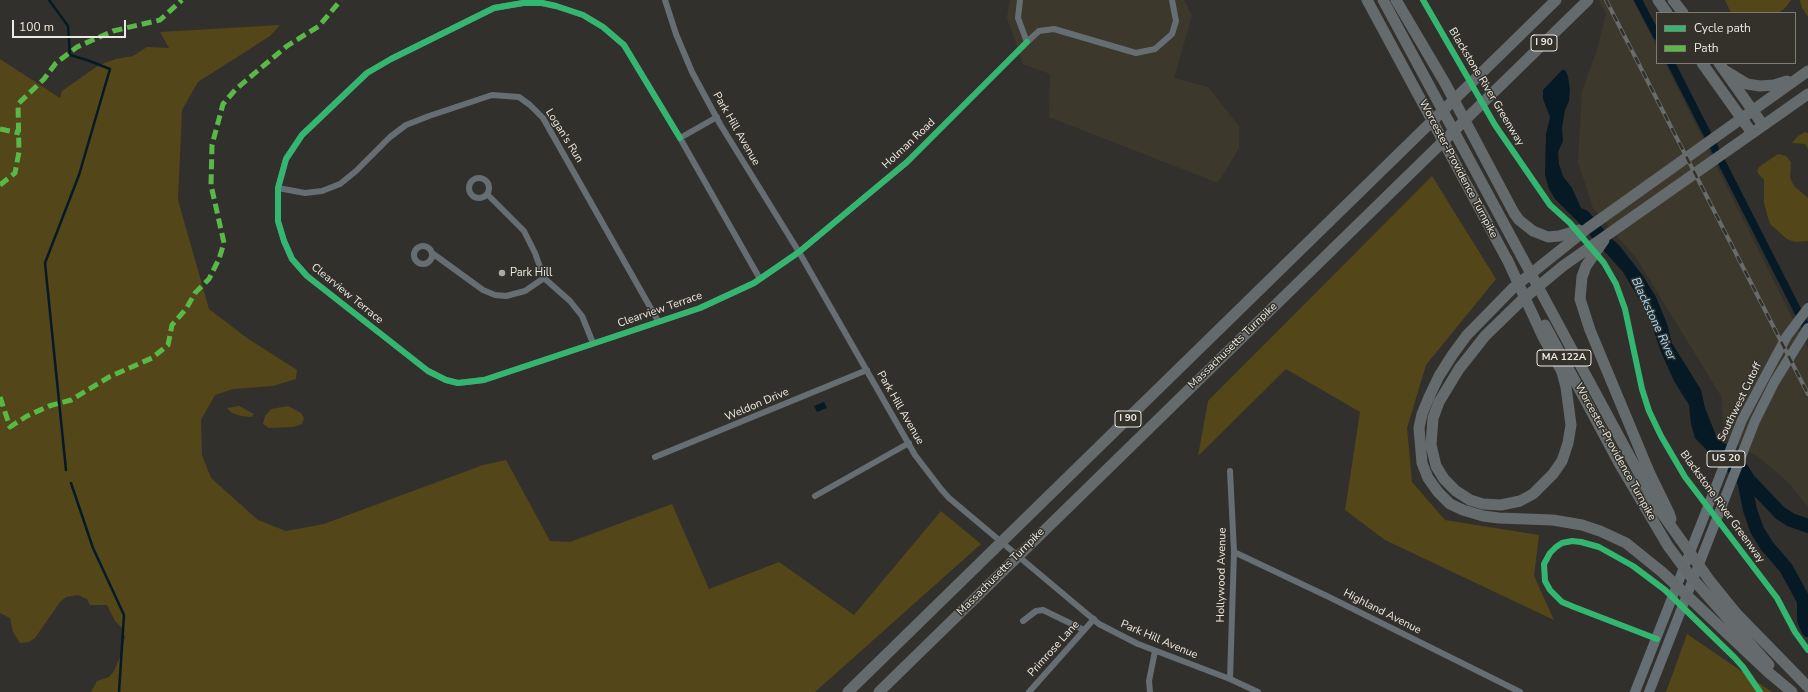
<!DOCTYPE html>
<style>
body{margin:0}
#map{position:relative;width:1808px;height:692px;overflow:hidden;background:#32302c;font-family:"Nunito Sans",sans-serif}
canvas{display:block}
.legend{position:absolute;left:1656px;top:12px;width:140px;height:52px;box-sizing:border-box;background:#34312a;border:1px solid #7e7b75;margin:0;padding:5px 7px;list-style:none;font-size:12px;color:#eceae5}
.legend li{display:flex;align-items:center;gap:8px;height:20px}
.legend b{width:20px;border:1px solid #7e7b75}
.scale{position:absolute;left:12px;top:20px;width:114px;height:18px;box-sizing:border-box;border:2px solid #eceae5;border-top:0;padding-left:5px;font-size:12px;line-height:14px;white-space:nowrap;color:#eceae5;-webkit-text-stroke:3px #34312a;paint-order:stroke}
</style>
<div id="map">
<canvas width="1808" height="692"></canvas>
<ul class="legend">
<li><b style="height:5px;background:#33b770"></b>Cycle path</li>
<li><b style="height:5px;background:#58b947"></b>Path</li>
</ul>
<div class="scale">100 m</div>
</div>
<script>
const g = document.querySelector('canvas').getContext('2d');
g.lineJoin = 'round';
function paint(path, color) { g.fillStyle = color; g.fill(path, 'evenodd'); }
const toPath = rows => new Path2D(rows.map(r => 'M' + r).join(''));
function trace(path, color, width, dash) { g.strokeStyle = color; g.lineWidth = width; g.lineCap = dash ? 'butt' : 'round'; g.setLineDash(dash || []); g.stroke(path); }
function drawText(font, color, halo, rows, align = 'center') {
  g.font = font + ' "Nunito Sans",sans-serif'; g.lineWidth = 3; g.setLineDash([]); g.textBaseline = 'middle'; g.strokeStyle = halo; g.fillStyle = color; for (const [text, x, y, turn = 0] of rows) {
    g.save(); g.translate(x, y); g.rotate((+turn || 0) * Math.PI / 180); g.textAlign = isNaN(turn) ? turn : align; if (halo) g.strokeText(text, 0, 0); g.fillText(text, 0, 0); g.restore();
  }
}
paint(toPath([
 [1010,0,1184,0,1192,16,1174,78,1208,87,1239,126,1239,148,1218,183,1049,117,1050,74,1023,64,1007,17],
 [1599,0,1633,0,1657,47,1657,63,1665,63,1808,349,1808,507,1790,484,1760,458,1727,439,1724,432,1721,396,1637,259,1593,208,1578,162,1582,91,1597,50,1606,14]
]), '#3c392c');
paint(toPath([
 [1725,0,1791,0,1786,7,1779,13,1731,13],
 [1800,0,1808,0,1808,17,1802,8],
 [280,25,270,36,198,82,182,110,178,200,209,309,247,338,297,370,296,379,273,386,233,389,215,395,201,420,202,455,211,478,258,520,286,531,324,524,483,465,506,460,550,541,570,542,672,504,709,589,779,562,854,615,941,511,981,544,815,692,91,692,97,681,109,677,114,671,120,657,125,637,122,628,115,621,107,605,90,605,87,599,78,595,66,597,60,602,35,638,29,642,20,643,13,632,10,618,0,613,0,59,60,98,62,91,99,65,116,59,133,56,147,47,169,48,160,32],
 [1805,132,1808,133,1808,149,1805,144,1792,143,1798,136],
 [1778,154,1786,156,1791,162,1790,178,1794,186,1808,198,1808,241,1795,242,1787,239,1771,225,1768,218,1764,203,1764,180,1757,172,1759,167],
 [1432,176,1496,279,1426,365,1407,428,1412,482,1445,520,1539,535,1534,576,1554,620,1385,540,1345,510,1360,412,1286,369,1198,456,1208,401],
 [239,406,243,408,254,414,251,417,241,416,232,413,227,408],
 [288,406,301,413,304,418,302,424,293,427,269,428,263,424,265,416,271,409],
 [1687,634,1772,692,1666,692]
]), '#534619');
paint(toPath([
 [1562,70,1565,70,1568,76,1570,90,1569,101,1565,110,1562,128,1563,141,1558,152,1559,164,1563,176,1572,188,1581,208,1588,211,1613,240,1619,245,1643,276,1656,297,1667,324,1672,343,1701,390,1705,408,1717,438,1741,455,1753,474,1755,486,1752,496,1746,499,1735,479,1695,438,1691,424,1689,405,1674,381,1661,352,1648,314,1623,272,1577,221,1555,199,1549,189,1545,175,1546,134,1550,117,1543,99,1543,90],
 [824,402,827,408,817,412,814,406]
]), '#061a25');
trace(toPath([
 [49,0,68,26,70,55,87,60,110,69,79,175,45,263,66,470],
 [71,483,93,548,124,615,119,692]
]), '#061a25', 2.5);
trace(toPath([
 [1638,0,1657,36],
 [1671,63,1808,331]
]), '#061a25', 8);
trace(toPath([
 [1744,475,1780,513,1791,520,1808,526],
 [1744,480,1750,510,1757,530,1767,546,1786,568,1804,601,1804,620,1808,630]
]), '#061a25', 14);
trace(toPath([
 [665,0,676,34,692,72,720,124,799,252,915,455,941,489,949,498,1099,624,1138,644,1230,679,1258,692],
 [1020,0,1018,18,1027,42,1039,31,1054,29,1136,53,1155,49,1172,34,1176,21,1172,0],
 [717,117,680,138,760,279],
 [680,138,624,45,603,27,583,15,556,6,542,3,523,3,494,8,391,59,367,73,302,135,286,159,278,188,278,221,284,241,292,259,307,276,428,371,446,380,458,383,484,380,700,308,754,283,799,252,907,162,1027,42],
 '469 188a10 10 0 1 1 20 0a10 10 0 1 1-20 0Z',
 [278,188,305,193,322,191,340,184,356,171,390,137,406,125,429,116,492,95,519,97,530,105,543,118,658,321],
 [487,194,524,231,535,253,544,278,570,301,582,316,593,343],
 '414 255a9 9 0 1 1 18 0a9 9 0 1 1-18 0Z',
 [432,253,483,290,495,295,506,296,525,291,544,278],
 [655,457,867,370],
 [815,496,909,443],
 [1234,552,1329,597,1520,692],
 [1023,621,1036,611,1043,610,1084,630],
 [1230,679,1234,552,1230,471],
 [1029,692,1094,619],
 [1150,692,1149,681,1155,651]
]), '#666e73', 6);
trace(toPath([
 [1635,692,1742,420,1775,358,1787,336,1808,308],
 [1649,692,1755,421,1775,381,1808,328]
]), '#656e72', 10);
trace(toPath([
 [1367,0,1510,265],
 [1383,0,1656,505,1710,581,1736,613,1808,687],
 [1396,0,1445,83,1514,213,1519,220,1533,231,1548,237,1559,236,1579,230],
 [1658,0,1667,13],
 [1673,0,1683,13],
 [1702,63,1752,133],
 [1719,63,1763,125],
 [1724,70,1747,84,1760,86,1774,85,1787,81],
 [1604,240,1586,266,1582,277,1580,299,1590,330,1650,474,1669,513,1671,519],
 [1507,259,1543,337,1562,372,1566,387,1571,425,1568,443,1562,461,1553,474,1533,494,1520,501,1501,505,1483,504,1470,500,1456,491,1444,479,1436,466,1431,445,1433,418,1439,402,1459,369,1485,336,1522,300,1534,290,1563,266,1808,94],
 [1545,325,1619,463,1668,546,1691,577,1769,665],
 [848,692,1556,0],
 [879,692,1588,0],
 [1792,692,1768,672,1662,572,1626,543,1600,531,1582,525,1553,520,1499,518,1483,516,1463,510,1450,504,1438,492,1428,478,1422,463,1419,428,1422,414,1429,397,1439,376,1453,354,1467,335,1513,288,1588,228,1808,71]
]), '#656b6d', 11);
const rail = toPath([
 [1606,0,1808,394]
]);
trace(rail, '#686c6c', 4);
trace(rail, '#34312a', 2.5, [8]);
trace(toPath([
 [0,129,20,133],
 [0,185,15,173,19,152,18,104,44,79,56,63,77,47,113,31,160,20,182,0],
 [0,397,10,427,27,416,49,406,71,400,109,377,152,358,168,345,172,325,186,309,195,293,209,279,219,259,224,243,211,185,212,145,223,104,236,89,287,46,319,26,341,0]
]), '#58b947', 5, [10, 5]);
trace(toPath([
 [1423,0,1495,125,1550,205,1570,223,1604,263,1616,284,1625,309,1642,389,1649,411,1661,436,1685,477,1777,598,1795,632,1808,650],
 [680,138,624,45,603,27,583,15,556,6,542,3,523,3,494,8,391,59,367,73,302,135,286,159,278,188,278,221,284,241,292,259,307,276,428,371,446,380,458,383,484,380,700,308,754,283,799,252,907,162,1027,42],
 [1657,639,1574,607,1562,602,1550,590,1545,581,1544,564,1550,553,1556,547,1562,543,1572,541,1581,542,1599,547,1633,566,1665,590,1734,657,1743,667,1760,692]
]), '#33b770', 6);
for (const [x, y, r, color] of [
 [502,273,4,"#aba9a4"]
]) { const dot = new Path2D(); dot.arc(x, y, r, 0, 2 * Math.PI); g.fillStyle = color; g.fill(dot); trace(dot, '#34312a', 1.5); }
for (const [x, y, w] of [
 [1544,43,26],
 [1564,358,54],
 [1128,419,26],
 [1726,459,38]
]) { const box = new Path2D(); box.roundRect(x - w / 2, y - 8, w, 16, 3); g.fillStyle = '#34312a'; g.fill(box); trace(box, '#eceae5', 1); }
drawText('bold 10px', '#eceae5', null, [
 ["I 90",1544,43],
 ["MA 122A",1564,358],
 ["I 90",1128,419],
 ["US 20",1726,459]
]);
drawText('11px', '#eceae5', '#34312a', [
 ["Blackstone River Greenway",1486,87,59],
 ["Park Hill Avenue",736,129,60],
 ["Logan's Run",564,136,58],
 ["Holman Road",909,144,-43],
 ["Worcester-Providence Turnpike",1458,169,62],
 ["Clearview Terrace",347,294,39],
 ["Clearview Terrace",660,310,-19],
 ["Massachusetts Turnpike",1233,346,-44],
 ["Southwest Cutoff",1740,402,-64],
 ["Weldon Drive",757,405,-23],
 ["Park Hill Avenue",900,408,60],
 ["Worcester-Providence Turnpike",1615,452,61],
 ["Blackstone River Greenway",1722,507,54],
 ["Massachusetts Turnpike",1001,572,-45],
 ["Hollywood Avenue",1222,575,-89],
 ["Highland Avenue",1382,612,27],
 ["Park Hill Avenue",1159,640,23],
 ["Primrose Lane",1054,649,-48]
]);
drawText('11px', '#eceae5', '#34312a', [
 ["Park Hill",510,273]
], 'left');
drawText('italic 12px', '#a4ddfe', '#34312a', [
 ["Blackstone River",1653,319,65]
]);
</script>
